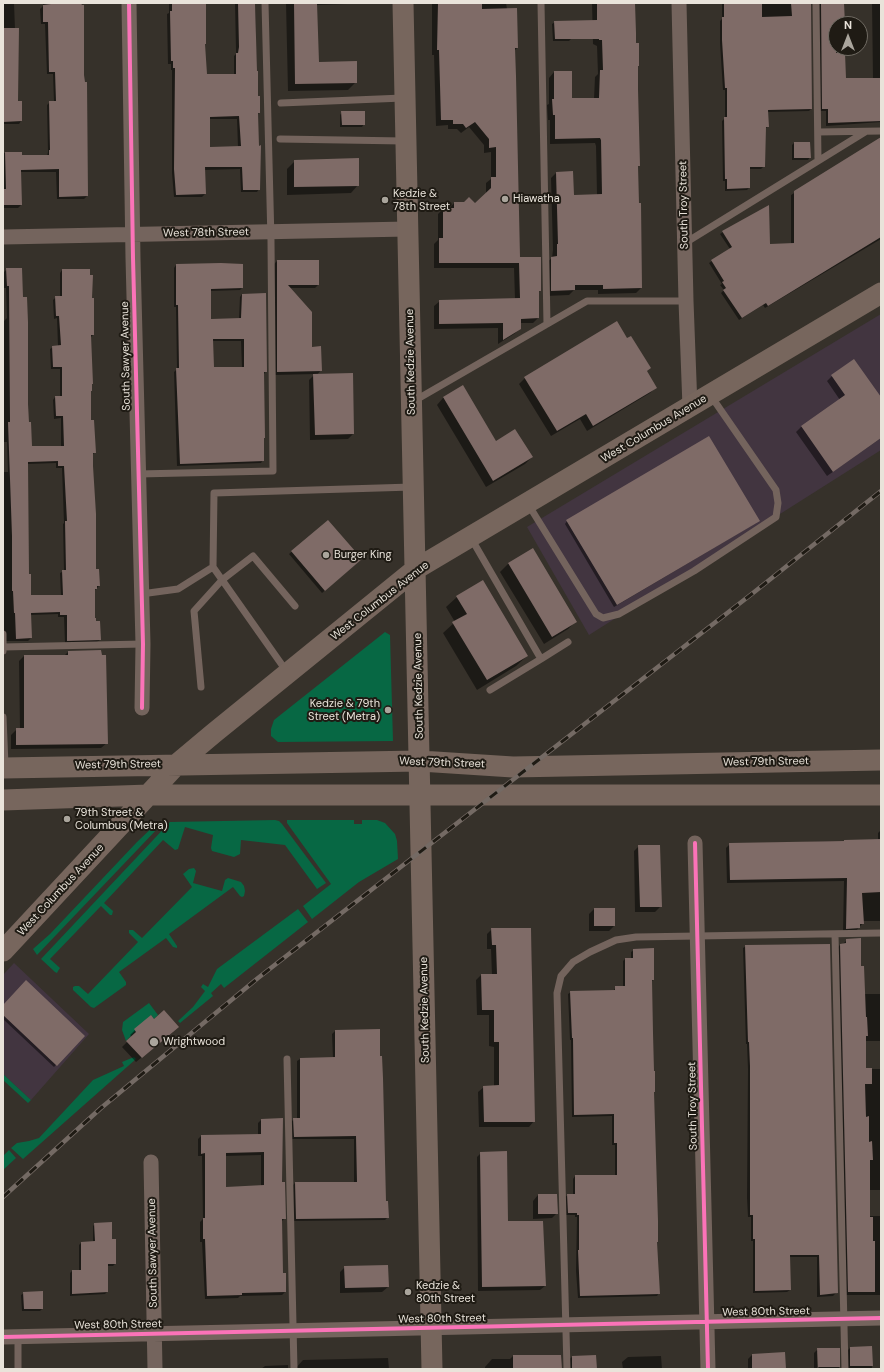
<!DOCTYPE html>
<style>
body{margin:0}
#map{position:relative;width:884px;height:1372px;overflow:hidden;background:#36312a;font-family:"DM Sans",sans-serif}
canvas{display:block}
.frame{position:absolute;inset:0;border:4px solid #e9e3da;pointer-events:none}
.north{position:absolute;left:828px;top:16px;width:40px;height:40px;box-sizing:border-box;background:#1f1b14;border:1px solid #706b63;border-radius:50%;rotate:0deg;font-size:11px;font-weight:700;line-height:16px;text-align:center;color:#e9e3da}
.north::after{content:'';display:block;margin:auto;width:14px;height:18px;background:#aaa59c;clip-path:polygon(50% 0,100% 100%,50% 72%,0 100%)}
</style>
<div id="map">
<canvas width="884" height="1372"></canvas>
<div class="frame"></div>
<div class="north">N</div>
</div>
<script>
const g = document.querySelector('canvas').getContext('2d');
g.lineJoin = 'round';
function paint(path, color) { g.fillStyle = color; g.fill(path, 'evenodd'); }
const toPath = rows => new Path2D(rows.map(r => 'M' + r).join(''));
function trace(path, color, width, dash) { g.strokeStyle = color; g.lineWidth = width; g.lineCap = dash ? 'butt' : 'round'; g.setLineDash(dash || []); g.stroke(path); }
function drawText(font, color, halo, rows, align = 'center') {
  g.font = font + ' "DM Sans",sans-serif'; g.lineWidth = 4; g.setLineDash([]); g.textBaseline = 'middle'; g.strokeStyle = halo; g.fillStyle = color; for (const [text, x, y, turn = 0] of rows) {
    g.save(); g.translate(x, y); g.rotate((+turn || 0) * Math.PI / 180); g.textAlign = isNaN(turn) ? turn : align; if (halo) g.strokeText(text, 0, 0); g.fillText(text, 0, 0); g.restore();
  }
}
paint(toPath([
 [881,314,881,450,589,635,527,527],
 [14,963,89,1034,31,1100,3,1074,3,975]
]), '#423540');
paint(toPath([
 [385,632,390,635,393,741,278,742,271,736,271,729,274,720],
 [275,820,279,821,282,824,326,883,317,889,285,845,241,840,240,854,234,857,212,851,211,848,213,835,185,827,178,849,175,850,163,840,104,903,113,911,112,915,110,915,101,906,50,959,60,968,58,971,57,973,55,972,41,959,170,822],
 [287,820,354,820,354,824,362,824,362,820,377,820,385,823,395,834,397,841,398,859,359,882,312,919,303,906,331,884,287,823],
 [157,823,160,826,37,955,33,949,50,934,137,842],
 [194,868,196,871,193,883,222,891,225,880,228,878,241,882,244,886,245,891,244,896,242,897,240,896,233,887,169,934,177,946,177,948,173,947,166,938,119,972,126,982,126,985,94,1008,91,1007,73,990,73,987,75,986,79,986,88,994,138,942,129,933,129,930,133,930,142,938,192,887,183,874,189,869],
 [298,909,308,922,224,988,221,984,211,993,213,996,180,1023,178,1021,193,1007,205,991,201,987,203,984,208,987,217,969],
 [149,1003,158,1015,154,1019,151,1015,126,1041,122,1030,123,1022],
 [134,1057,136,1059,23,1159,11,1148,17,1143,29,1141,39,1138,93,1080,124,1066,122,1062],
 [3,1074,31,1100,28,1103,3,1080],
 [9,1150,16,1158,3,1170,3,1156]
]), '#076844');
paint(toPath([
 [3,3,14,3,15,29,18,29,18,103,21,121,19,124,3,124],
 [43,3,82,3,87,196,84,199,57,199,56,172,20,172,21,205,18,208,3,208,3,153,21,153,21,156,47,156,48,152,47,105,50,102,54,102,53,74,47,74,45,24,41,24,40,9,43,6],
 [169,3,205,3,204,44,206,75,234,75,234,56,236,54,236,50,235,3,255,3,257,97,259,113,257,114,259,189,257,192,241,192,240,169,204,170,205,194,202,197,174,197,172,173,172,70,171,70,171,64,168,64,167,14,169,13],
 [209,119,237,119,238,147,209,148],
 [286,3,348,3,347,4,316,5,318,63,356,82,348,90,288,91],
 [432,3,506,3,507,9,517,9,517,48,514,51,519,258,540,290,538,293,538,318,533,323,520,323,520,329,514,334,498,344,498,328,434,329,434,306,440,301,515,299,514,268,434,268,434,244,438,240,438,214,443,209,449,209,454,203,475,204,486,194,486,183,491,179,491,152,484,153,484,145,469,127,461,133,457,129,448,129,448,125,436,126,434,55,432,55],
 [592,3,635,3,635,33,638,66,637,67,639,165,637,167,641,288,636,293,598,294,598,290,574,290,569,295,546,296,546,263,552,258,553,250,551,178,556,173,573,196,597,195,596,146,595,143,550,144,550,120,548,120,547,105,549,104,549,78,554,72,571,99,594,99,595,77,598,74,597,46,593,44],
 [722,3,810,3,811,109,809,111,767,112,768,126,765,129,764,166,761,169,749,169,749,188,747,190,725,191,725,181,723,181,722,121,725,118,725,90,723,90,720,43,720,21,722,19],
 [817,3,844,3,844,24,836,24,836,48,844,48,845,79,873,79,872,3,881,3,881,122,826,126,826,111,820,111],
 [555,22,571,39,569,41,553,41,552,24],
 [342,112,364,124,362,127,340,127,340,115],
 [881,140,881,239,765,308,763,305,739,320,721,293,724,290,720,285,722,284,709,263,730,249,720,234,723,232,769,245,791,244,791,195],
 [794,143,810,143,810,157,808,160,792,160,792,145],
 [295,161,358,185,351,193,287,195,287,169],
 [277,261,318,285,315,288,289,288,311,348,321,370,317,375,353,434,348,439,310,440,309,380,315,374,274,375,274,264],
 [176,265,242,288,240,290,210,291,210,320,239,319,240,297,242,294,266,371,264,374,264,438,263,439,263,460,261,463,177,466,174,372,177,369,176,307,174,307,174,268],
 [212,341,241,341,242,368,213,368],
 [7,269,27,404,31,447,61,447,61,418,54,419,53,400,55,397,60,397,60,369,51,369,50,349,53,347,58,346,57,318,54,319,53,300,56,297,60,297,60,273,62,270,91,299,93,335,91,337,90,421,95,452,92,455,96,570,98,570,99,586,94,591,94,619,100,640,97,642,65,643,64,617,58,617,58,614,30,615,31,638,28,641,6,641,3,633,3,472,8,472,7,442,3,442,3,322,7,318,6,288,4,288,4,272],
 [56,463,56,468,62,468,64,523,63,524,64,571,60,573,61,596,30,596,28,575,28,464],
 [626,339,650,368,646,372,655,388,650,393,587,431,580,419,551,436,519,384,525,378],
 [832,376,881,399,881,438,827,476,796,432,801,427,840,400,827,381],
 [463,386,496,442,532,457,525,464,486,487,437,405,443,398],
 [328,521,358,562,322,593,289,554],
 [567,521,756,523,614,607,565,524],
 [532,550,575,622,568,629,544,644,500,572,508,564],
 [457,597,527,656,516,666,477,690,443,633,455,622,446,607],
 [68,652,107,743,101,748,11,749,11,735,17,729,20,729,19,661,24,656,64,656],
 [881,830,881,921,862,921,863,923,856,931,843,932,844,881,727,883,726,848,730,844,878,840,878,833],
 [639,846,660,907,655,912,635,912,634,851],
 [594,909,614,909,614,926,609,931,589,931,589,914],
 [492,929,531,929,534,1121,529,1127,479,1127,478,1092,484,1087,494,1086,494,1047,489,1046,489,1015,477,1015,476,980,481,975,492,975,491,949,487,949,487,934],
 [847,940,864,994,881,994,881,1041,865,1041,865,1069,881,1069,881,1190,869,1190,869,1216,881,1216,881,1295,845,1295,837,948,841,944,843,944],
 [746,946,837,1292,833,1296,817,1297,817,1257,789,1257,790,1290,787,1292,753,1293,753,1241,751,1241,751,1217,748,1217,747,1198,748,1069,747,1044,746,1044,743,948],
 [634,950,653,980,651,982,653,1092,656,1242,659,1293,657,1296,578,1298,576,1271,577,1217,575,1217,575,1215,566,1215,565,1197,568,1195,573,1195,573,1179,575,1176,615,1176,615,1145,612,1145,612,1116,572,1117,571,1040,570,1040,568,994,571,992,613,991,616,987,623,987,623,961,625,959,631,959,631,952],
 [3,1006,83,1036,54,1067,3,1019],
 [154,1020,173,1032,136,1062,122,1047,132,1037,130,1035,135,1030],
 [335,1031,385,1202,388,1217,385,1220,293,1221,292,1186,295,1183,354,1183,354,1139,291,1139,291,1122,294,1119,297,1119,297,1061,300,1059,333,1058,332,1034],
 [261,1120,281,1183,285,1218,281,1222,282,1274,285,1292,282,1295,240,1296,238,1298,205,1299,202,1242,200,1242,200,1222,203,1219,202,1156,198,1156,198,1139,201,1136,258,1135,258,1123],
 [261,1155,261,1186,225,1188,225,1156],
 [481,1153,507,1222,545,1286,540,1290,478,1291,477,1157],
 [538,1195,557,1213,552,1218,533,1219,533,1201],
 [95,1224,111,1240,115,1264,113,1266,107,1266,107,1292,105,1294,70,1296,70,1273,72,1271,79,1271,79,1245,81,1243,93,1242,93,1226],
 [345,1267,388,1287,382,1292,340,1293,340,1272],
 [24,1293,42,1309,40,1311,22,1311,21,1295],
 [871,1347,872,1369,846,1369,846,1352,850,1348],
 [818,1349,839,1349,839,1369,819,1369,819,1352,817,1352,817,1369,814,1369,814,1353],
 [752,1355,785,1369,748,1369,748,1359],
 [513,1356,560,1356,561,1369,485,1369,485,1367,492,1359,510,1359],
 [661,1356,662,1369,623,1369,622,1362,628,1357],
 [572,1357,596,1369,568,1369,567,1361],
 [388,1358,389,1369,295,1369,303,1360],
 [288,1365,288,1369,261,1369,265,1366],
 [233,1368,233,1369,206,1369]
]), '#0007');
paint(toPath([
 [51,3,81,3,82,5,84,5,84,75,85,82,87,82,88,196,59,197,59,169,21,170,22,205,4,205,4,189,6,189,5,152,22,152,22,155,49,155,49,150,50,150,49,101,56,101,55,72,49,72,48,22,43,22,43,5,51,4],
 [172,3,206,3,206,44,205,44,207,74,236,74,236,53,238,53,239,47,238,3,255,3,257,71,258,71,258,96,260,96,260,113,258,113,259,146,261,145,260,190,243,190,242,167,205,167,206,194,176,195,174,169,175,68,173,68,173,61,171,61,170,11,172,11],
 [239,116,241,146,210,147,210,117],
 [294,3,317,3,319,62,357,61,357,83,295,84],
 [438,3,482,3,482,9,517,8,518,48,515,48,516,76,520,257,541,257,541,291,539,291,539,318,521,319,521,329,503,340,503,323,439,324,439,300,520,298,519,263,439,263,439,238,443,238,443,208,454,208,454,202,464,202,469,197,475,203,491,188,491,177,496,177,496,147,489,148,489,139,475,122,466,128,463,124,453,124,453,120,441,120,439,50,437,50],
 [597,3,635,3,636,33,636,43,639,43,639,66,638,66,638,89,640,166,638,166,639,203,641,203,642,288,603,289,603,285,575,285,575,290,551,291,551,257,557,256,557,244,558,244,556,172,573,171,574,195,602,194,601,140,600,138,555,139,555,115,553,115,552,99,554,99,554,71,572,71,572,98,599,98,600,70,603,70,602,40,599,40,599,39,555,39,554,21,597,20],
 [724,3,762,3,762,17,792,16,791,3,811,3,812,109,768,110,769,127,766,127,765,167,750,167,750,188,727,189,727,179,725,179,724,117,727,117,727,88,725,88,722,40,722,17,724,17],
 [821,3,844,3,845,24,836,24,836,53,845,53,846,78,881,78,881,121,828,123,828,109,822,109],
 [3,28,19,28,18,101,22,101,22,121,3,122],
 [341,111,365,111,365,125,342,125],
 [881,137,881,237,768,306,766,303,742,318,723,290,726,288,722,282,724,281,711,260,732,247,722,231,769,205,770,244,794,243,794,191],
 [794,142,810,142,811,158,794,158],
 [359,158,359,186,294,187,294,160],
 [277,260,319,260,319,285,288,285,312,312,312,347,321,346,322,371,277,372],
 [221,263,243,264,243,288,211,289,211,319,241,318,242,294,266,293,267,372,264,372,265,438,264,438,264,461,180,464,176,368,179,368,178,305,176,305,176,264],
 [213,339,244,339,244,367,214,367],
 [6,268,22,268,23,297,27,297,28,322,28,404,29,422,31,422,32,446,64,446,63,416,56,416,55,396,62,396,62,367,53,367,52,346,61,345,59,316,56,316,55,296,62,296,62,269,90,269,90,275,93,275,92,298,94,298,94,335,91,335,93,384,92,384,92,391,91,391,91,420,94,420,96,453,93,453,93,466,96,514,96,569,99,569,100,586,97,586,97,589,95,589,95,618,96,618,96,621,100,621,101,640,67,641,67,615,60,615,60,612,31,613,32,638,16,639,15,613,14,613,13,591,12,591,12,536,8,422,10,422,9,286,7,286],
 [58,461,58,466,64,466,67,521,65,521,66,570,62,570,63,595,31,595,31,574,29,574,28,462],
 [617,321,627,338,631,336,651,368,647,371,657,388,593,426,586,414,557,431,524,377],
 [854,359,881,397,881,438,833,472,801,426,845,395,831,375],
 [353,373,354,434,315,435,313,374],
 [463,385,496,441,515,429,533,457,493,481,443,397],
 [709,436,760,521,617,605,566,520],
 [328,520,362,559,325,591,291,551],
 [533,548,577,622,552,637,508,563],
 [483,580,528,656,487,680,452,622,467,614,456,596],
 [101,650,102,655,106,655,108,744,16,745,16,728,24,728,24,655,68,655,68,651],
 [881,839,881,892,862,893,864,924,860,924,860,928,846,929,847,878,730,880,729,843,844,841,844,840],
 [638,845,660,845,662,907,640,907],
 [594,908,615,908,615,926,594,926],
 [491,928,531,928,535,1122,484,1122,483,1086,499,1085,499,1042,494,1042,494,1010,482,1010,481,974,497,974,496,945,492,945],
 [861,938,861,966,864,966,866,1017,867,1017,868,1036,866,1036,866,1068,872,1068,872,1084,865,1084,866,1117,869,1116,869,1142,872,1141,873,1160,870,1160,870,1217,873,1217,873,1241,875,1241,875,1292,848,1292,840,944,846,943,846,939],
 [830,944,838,1293,820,1295,819,1255,790,1255,791,1290,755,1291,755,1239,753,1239,753,1215,750,1215,750,1066,749,1042,748,1042,745,945],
 [654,948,654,980,652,980,653,1033,654,1071,655,1071,655,1092,654,1092,658,1221,658,1242,657,1242,660,1294,580,1296,578,1250,579,1250,579,1215,577,1215,577,1213,568,1213,567,1194,575,1194,575,1175,617,1175,617,1143,614,1143,614,1114,574,1115,573,1038,572,1038,570,991,615,990,615,986,625,986,625,958,633,958,633,949],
 [26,980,85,1036,57,1066,3,1015,3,1005],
 [164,1010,179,1027,142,1058,126,1041,136,1032,134,1029,151,1015,154,1019],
 [380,1029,380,1056,382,1056,383,1078,386,1201,388,1201,389,1218,296,1219,295,1182,357,1182,356,1136,294,1137,293,1118,300,1118,300,1058,335,1057,335,1030],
 [283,1118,282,1182,285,1182,286,1219,282,1219,283,1273,286,1273,286,1292,242,1293,242,1295,207,1296,205,1239,203,1239,203,1218,205,1218,205,1153,201,1154,201,1135,261,1134,261,1119],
 [264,1152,264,1185,226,1187,226,1153],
 [507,1151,508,1221,543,1221,546,1286,482,1287,480,1152],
 [538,1194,557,1194,558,1214,538,1214],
 [112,1222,112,1239,116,1239,116,1264,108,1264,108,1292,72,1294,72,1270,81,1270,81,1242,95,1241,94,1223],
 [388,1265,389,1287,345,1288,344,1266],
 [43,1291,43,1309,24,1309,23,1292],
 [872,1346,873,1366,850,1366,850,1347],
 [817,1348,840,1348,840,1367,818,1367],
 [785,1352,786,1369,752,1369,752,1354],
 [513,1355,561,1355,562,1369,513,1369],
 [596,1355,597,1369,572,1369,572,1356]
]), '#7f6b67');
trace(toPath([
 [541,3,547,324],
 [816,3,818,160],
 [281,103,403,98],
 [818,132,881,131],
 [280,139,404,141],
 [685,243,865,132],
 [414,401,587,301,686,301],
 [138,474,273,471,271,241,265,3],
 [528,504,596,614,603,618,619,614,694,571,776,517,778,503,776,490,711,396],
 [471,538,541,659,490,690],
 [213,567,214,493,412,487],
 [141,594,178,589,213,567,287,672],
 [3,634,3,651],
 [3,647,143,644],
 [541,659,568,642],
 [201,687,194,611,222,580,253,556,295,606],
 [3,717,5,765],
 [835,934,845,1369],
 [287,1059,294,1369],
 [18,1336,18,1369],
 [567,1369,557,993,561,976,573,962,590,952,616,940,636,937,881,933]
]), '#74645d', 7);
trace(toPath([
 [129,3,133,258,143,644,142,708],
 [679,3,686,301,690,407],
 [3,237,408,229],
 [695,843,708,1369],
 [151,1162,155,1369],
 [3,1337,881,1318]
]), '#74645d', 15);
trace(toPath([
 [403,3,432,1369],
 [3,768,420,761,513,767,881,760],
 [3,800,149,795,881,795],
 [3,951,177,764,214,733,416,569,881,293]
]), '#77665d', 21);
const rail = toPath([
 [3,1197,101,1108,258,978,753,593,881,491]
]);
trace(rail, '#746a64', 4.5);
trace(rail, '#1f1b14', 3, [9]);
trace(toPath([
 [129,3,133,258,143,644,142,708],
 [695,843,708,1369],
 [3,1337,881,1318]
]), '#fb73b8', 4);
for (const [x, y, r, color] of [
 [505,199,4,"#aaa59c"],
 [385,200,4,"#aaa59c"],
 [326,555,4,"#aaa59c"],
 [388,710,4,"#aaa59c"],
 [67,819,4,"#aaa59c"],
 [154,1042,5,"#aaa59c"],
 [408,1292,4,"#aaa59c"]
]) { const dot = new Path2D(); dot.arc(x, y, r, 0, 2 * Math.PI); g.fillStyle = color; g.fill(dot); trace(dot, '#1f1b14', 1.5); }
drawText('11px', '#e9e3da', '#1f1b14', [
 ["Kedzie &",393,194],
 ["78th Street",393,207],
 ["Hiawatha",513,199],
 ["Burger King",334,555],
 ["Kedzie & 79th",380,704,"right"],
 ["Street (Metra)",380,717,"right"],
 ["79th Street &",75,813],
 ["Columbus (Metra)",75,826],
 ["Wrightwood",163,1042],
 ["Kedzie &",416,1286],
 ["80th Street",416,1299]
], 'left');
drawText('11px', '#e9e3da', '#1f1b14', [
 ["South Troy Street",684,205,-91],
 ["West 78th Street",206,233,-1],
 ["South Sawyer Avenue",126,356,-91],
 ["South Kedzie Avenue",411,362,-91],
 ["West Columbus Avenue",654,429,-31],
 ["West Columbus Avenue",380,601,-38],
 ["South Kedzie Avenue",419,686,-91],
 ["West 79th Street",766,762,-1],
 ["West 79th Street",442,763,2],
 ["West 79th Street",118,765,-1],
 ["West Columbus Avenue",61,890,-47],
 ["South Kedzie Avenue",425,1010,-91],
 ["South Troy Street",693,1106,-91],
 ["South Sawyer Avenue",153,1253,-91],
 ["West 80th Street",766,1312,-1],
 ["West 80th Street",442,1319,-1],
 ["West 80th Street",118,1325,-1]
]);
</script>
